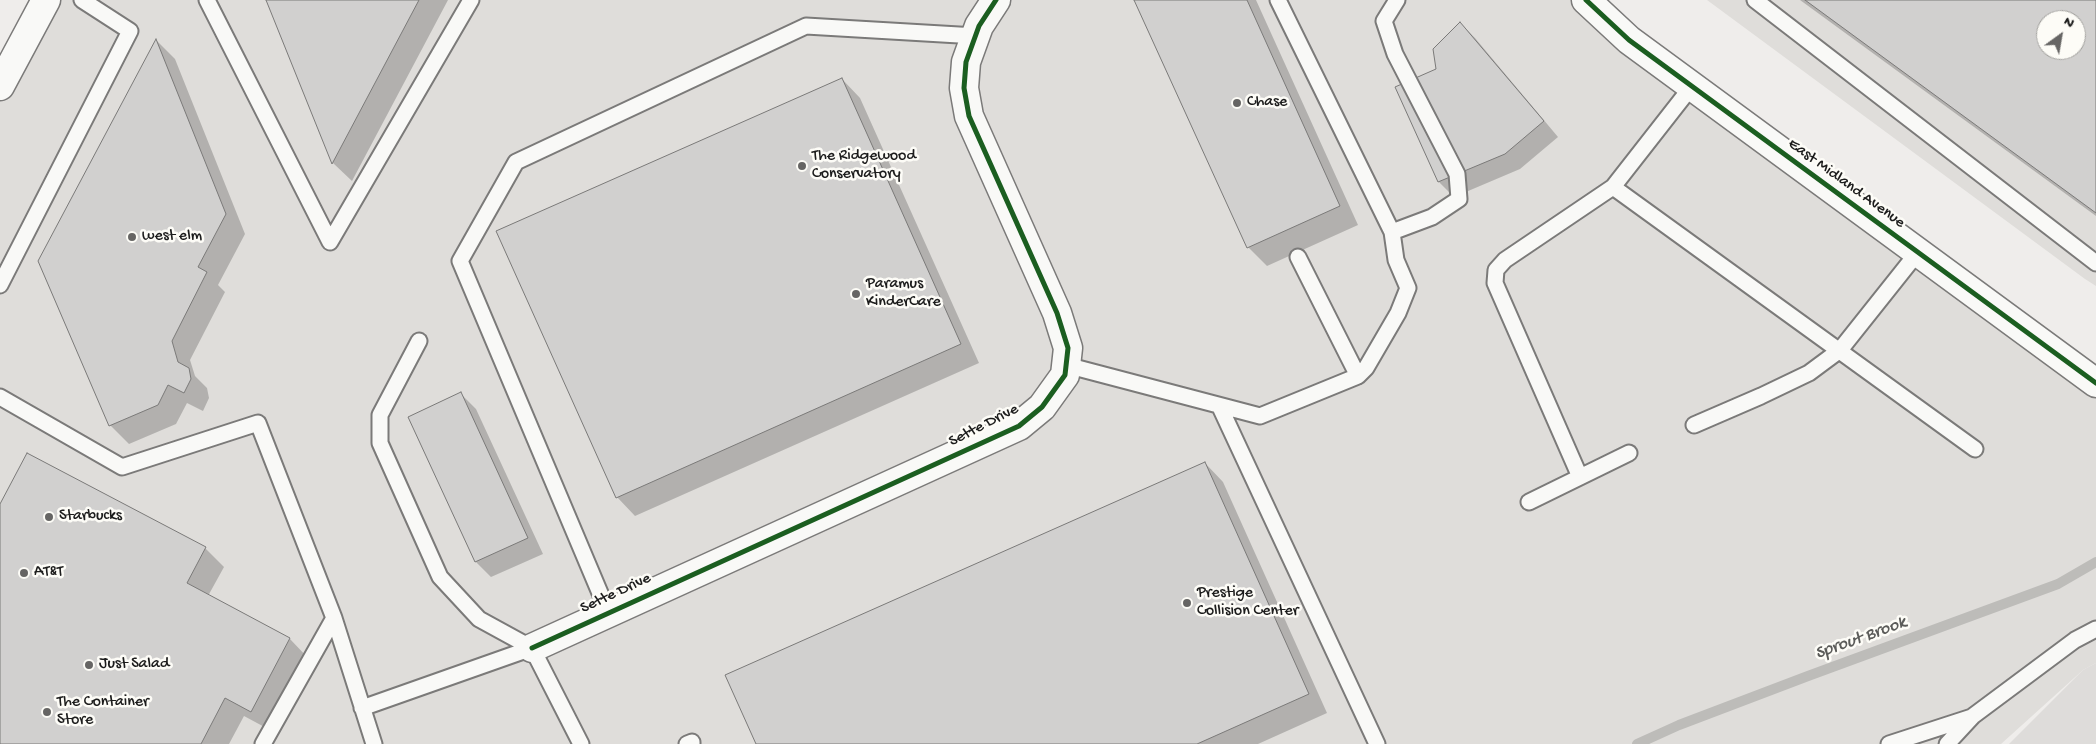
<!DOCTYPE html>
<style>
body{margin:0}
#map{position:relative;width:2096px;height:744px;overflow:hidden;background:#efedeb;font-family:"Gochi Hand",sans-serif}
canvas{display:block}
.north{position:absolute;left:2036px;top:10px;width:50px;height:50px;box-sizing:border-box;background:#fdfcf7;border:1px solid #a3a29f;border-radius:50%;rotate:32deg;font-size:14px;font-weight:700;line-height:20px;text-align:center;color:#1c1c1c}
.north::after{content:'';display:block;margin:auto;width:18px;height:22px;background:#666564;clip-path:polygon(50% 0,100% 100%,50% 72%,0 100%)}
</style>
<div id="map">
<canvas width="2096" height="744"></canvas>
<div class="north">N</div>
</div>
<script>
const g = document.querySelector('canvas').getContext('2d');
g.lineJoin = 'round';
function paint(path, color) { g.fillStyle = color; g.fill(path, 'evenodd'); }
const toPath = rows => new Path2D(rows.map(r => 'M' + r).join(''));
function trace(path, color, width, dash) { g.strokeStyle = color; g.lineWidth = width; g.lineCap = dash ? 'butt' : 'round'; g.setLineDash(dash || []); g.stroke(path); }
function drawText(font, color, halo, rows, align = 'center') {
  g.font = font + ' "Gochi Hand",sans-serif'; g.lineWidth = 5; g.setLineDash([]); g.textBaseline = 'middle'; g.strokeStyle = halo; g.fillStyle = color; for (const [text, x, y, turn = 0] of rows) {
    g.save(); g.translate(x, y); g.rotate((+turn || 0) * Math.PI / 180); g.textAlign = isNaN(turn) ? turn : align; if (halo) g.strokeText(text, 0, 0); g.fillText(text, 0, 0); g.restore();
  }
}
paint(toPath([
 [46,0,1586,0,2096,383,2096,663,2083,670,2001,744,0,744,0,86],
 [1707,0,2096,0,2096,286,2085,279],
 [2046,20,2076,20,2076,50,2046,50]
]), '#dfddda');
paint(toPath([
 [2096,663,2096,744,2009,744,2083,670]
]), '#dedcda');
paint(toPath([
 [268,0,448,0,352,181,333,163],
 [1135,0,1256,0,1358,225,1267,266,1248,247],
 [1800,0,2096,0,2096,216],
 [2046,20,2076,20,2076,50,2046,50],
 [1460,23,1475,38,1558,137,1520,169,1454,197,1439,182],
 [157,41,175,59,245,234,218,285,225,292,190,360,195,376,207,388,209,398,203,411,187,403,176,424,129,444,110,425],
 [842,79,860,98,979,363,635,516,617,497],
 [461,394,476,409,543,554,491,577,476,562,409,417],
 [1205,463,1223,482,1327,713,1258,744,757,744],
 [0,506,205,548,224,567,208,596,290,639,308,658,270,730,244,716,229,744,0,744]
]), '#0003');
trace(toPath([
 [1637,744,1679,725,1808,676,2058,584,2096,562]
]), '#bdbcb9', 10);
const building = toPath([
 [266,0,419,0,332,164,266,0],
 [1134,0,1247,0,1340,206,1247,248,1134,0],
 [1805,0,2096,0,2096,213,1805,0],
 [2046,20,2076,20,2076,50,2046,50,2046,20],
 [1460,22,1544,121,1505,154,1438,182,1395,87,1436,69,1433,49,1460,22],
 [156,39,226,214,198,267,207,272,172,341,178,362,189,368,191,379,184,393,168,385,158,405,109,426,38,261,156,39],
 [842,78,961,344,616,498,496,231,842,78],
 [461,392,528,538,475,562,408,417,461,392],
 [27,453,206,547,187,583,290,638,251,712,225,698,201,744,0,744,0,504,27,453],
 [1205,462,1309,694,1197,744,756,744,725,675,1205,462]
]);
paint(building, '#d1d0cf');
trace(building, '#7b7a79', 1);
const lane = toPath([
 [207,0,330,242,471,0],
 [1278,0,1392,232],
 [1755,0,2096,263],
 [1613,187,1975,449],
 [0,285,130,31,82,0],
 [419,341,380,415,380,443,440,577,479,619,532,648,581,744],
 [1066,365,1260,416,1358,376,1298,257],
 [1358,376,1366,368,1398,313,1408,288,1396,260,1392,232,1432,217,1459,199,1457,174,1395,54,1384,21,1397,0],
 [0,397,122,467,258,423,334,618,263,744],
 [1220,407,1377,744],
 [1694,425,1761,396,1809,373,1840,350,1918,252],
 [1580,477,1495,283,1496,270,1505,260,1613,187,1692,86],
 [1529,502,1629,453],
 [608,612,460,261,516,162,806,26,976,36],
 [334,618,374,744],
 [362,708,532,648],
 [687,744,692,742,692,744],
 [1889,744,1972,717],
 [1947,744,1973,716,2075,640,2096,629]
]);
const street = toPath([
 [532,648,1019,426,1042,407,1065,375,1068,348,1057,313,969,116,964,88,966,62,979,26,996,0]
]);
const secondary = toPath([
 [1586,0,1629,40,2096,383]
]);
const highway = toPath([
 [0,86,46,0]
]);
trace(lane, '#7b7a79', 19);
trace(street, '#7b7a79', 31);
trace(secondary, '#7b7a79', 31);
trace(highway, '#7b7a79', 31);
trace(lane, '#f9f9f7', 15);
trace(street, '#f9f9f7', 28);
trace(secondary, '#f9f9f7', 28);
trace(highway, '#f9f9f7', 28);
trace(toPath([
 [1586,0,1629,40,2096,383],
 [532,648,1019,426,1042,407,1065,375,1068,348,1057,313,969,116,964,88,966,62,979,26,996,0]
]), '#1b5e20', 5);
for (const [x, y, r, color] of [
 [1237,103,5,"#666564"],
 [802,166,5,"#666564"],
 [132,237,5,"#666564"],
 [856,294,5,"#666564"],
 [49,517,5,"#666564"],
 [24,573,5,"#666564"],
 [1187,603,5,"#666564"],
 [89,665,5,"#666564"],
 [47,712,5,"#666564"]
]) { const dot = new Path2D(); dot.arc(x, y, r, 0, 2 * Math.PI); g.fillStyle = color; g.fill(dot); trace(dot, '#fdfcf7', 2); }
drawText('16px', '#1c1c1c', '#fdfcf7', [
 ["Chase",1247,103],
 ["The Ridgewood",812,157],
 ["Conservatory",812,175],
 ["west elm",142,237],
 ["Paramus",866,285],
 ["KinderCare",866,303],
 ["Starbucks",59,517],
 ["AT&T",34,573],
 ["Prestige",1197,594],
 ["Collision Center",1197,612],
 ["Just Salad",99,665],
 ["The Container",57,703],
 ["Store",57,721]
], 'left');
drawText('16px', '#1c1c1c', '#fdfcf7', [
 ["East Midland Avenue",1846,184,36],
 ["Sette Drive",984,426,-27],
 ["Sette Drive",616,594,-25]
]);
drawText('italic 18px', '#5b5b59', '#fdfcf7', [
 ["Sprout Brook",1861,639,-20]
]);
</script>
